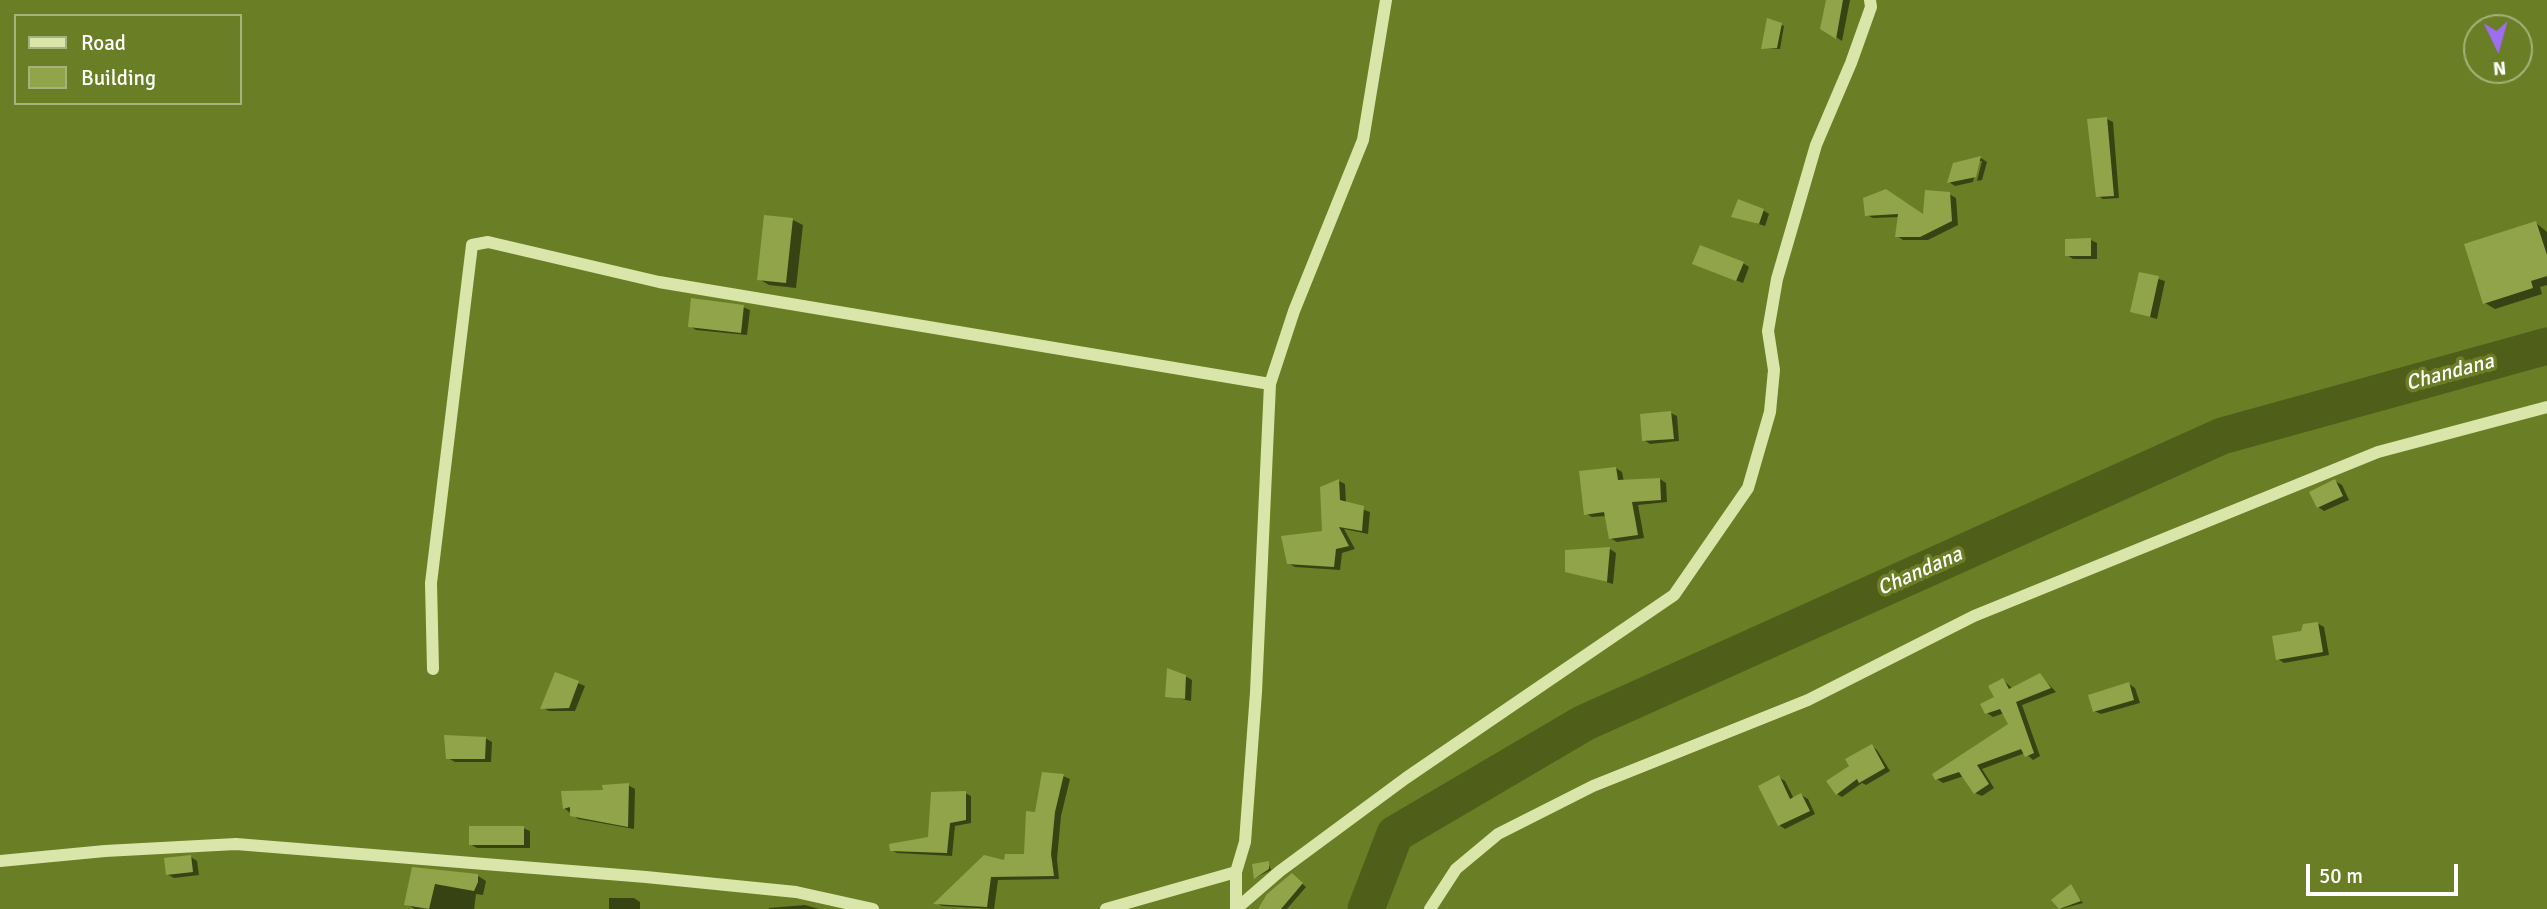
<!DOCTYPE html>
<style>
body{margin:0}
#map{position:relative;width:2547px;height:909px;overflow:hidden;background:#6a7e25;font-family:Signika,sans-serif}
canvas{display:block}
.legend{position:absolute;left:14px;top:14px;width:228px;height:91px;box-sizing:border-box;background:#6a7e25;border:2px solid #a6b27c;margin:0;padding:9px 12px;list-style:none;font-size:21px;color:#fff}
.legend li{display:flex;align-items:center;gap:14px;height:35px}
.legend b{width:35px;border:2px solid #a6b27c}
.north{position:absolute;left:2463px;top:14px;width:70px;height:70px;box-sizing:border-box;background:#6a7e25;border:2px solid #a6b27c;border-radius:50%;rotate:175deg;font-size:19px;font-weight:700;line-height:28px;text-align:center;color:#fff}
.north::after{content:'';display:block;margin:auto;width:24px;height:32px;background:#9d6eef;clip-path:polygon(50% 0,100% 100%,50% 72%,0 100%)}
.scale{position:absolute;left:2306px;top:864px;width:152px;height:32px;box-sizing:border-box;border:4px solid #fff;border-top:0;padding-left:9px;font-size:21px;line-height:24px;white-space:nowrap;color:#fff;-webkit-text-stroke:5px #6a7e25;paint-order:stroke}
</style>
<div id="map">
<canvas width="2547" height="909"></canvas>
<ul class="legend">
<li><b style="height:9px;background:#dae5aa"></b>Road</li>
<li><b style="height:19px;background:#92a449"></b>Building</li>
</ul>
<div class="north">N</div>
<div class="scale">50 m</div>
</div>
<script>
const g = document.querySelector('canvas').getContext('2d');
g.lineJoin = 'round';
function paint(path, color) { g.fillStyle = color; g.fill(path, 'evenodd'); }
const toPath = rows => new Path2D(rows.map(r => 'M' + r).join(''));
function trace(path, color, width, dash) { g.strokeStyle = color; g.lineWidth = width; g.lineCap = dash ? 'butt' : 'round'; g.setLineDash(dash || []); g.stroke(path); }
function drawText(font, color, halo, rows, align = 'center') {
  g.font = font + ' Signika,sans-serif'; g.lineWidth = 7; g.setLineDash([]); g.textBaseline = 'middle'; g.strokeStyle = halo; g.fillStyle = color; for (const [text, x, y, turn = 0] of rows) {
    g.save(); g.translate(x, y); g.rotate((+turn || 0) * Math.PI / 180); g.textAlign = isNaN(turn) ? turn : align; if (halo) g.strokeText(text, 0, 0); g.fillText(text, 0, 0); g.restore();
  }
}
paint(toPath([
 [1827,0,1850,0,1842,41,1822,28],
 [1769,20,1784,26,1780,49,1763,48],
 [2107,119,2113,122,2119,198,2103,199,2098,196],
 [1981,158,1987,162,1982,180,1977,181,1982,161,1978,161,1973,182,1955,186,1949,182,1954,164],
 [1949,194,1956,198,1958,225,1928,240,1903,240,1897,236,1899,217,1873,218,1867,215,1893,195,1924,216],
 [1763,210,1769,214,1765,226,1733,216],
 [793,220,803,225,796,288,769,285,759,279],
 [2536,223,2547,232,2547,285,2540,287,2542,294,2495,309,2485,303],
 [2091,240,2097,243,2097,259,2073,259,2067,255],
 [1743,263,1749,267,1743,283,1701,267],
 [2141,274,2165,281,2157,319,2132,312],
 [743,307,750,310,747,335,696,330,690,326],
 [1671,413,1677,416,1679,441,1650,444,1644,440],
 [1616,468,1622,472,1624,482,1660,479,1666,483,1667,502,1638,505,1644,538,1617,542,1610,538,1606,516,1592,517,1585,513],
 [1339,481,1345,484,1346,503,1370,512,1368,534,1344,529,1355,549,1342,553,1340,570,1295,567,1288,563,1323,532],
 [2335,481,2342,485,2349,500,2324,511,2318,507],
 [1610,549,1616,553,1613,584,1567,571],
 [2317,623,2324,627,2329,655,2284,663,2278,659,2303,633],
 [556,674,585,686,575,711,549,711,543,708],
 [2040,675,2056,692,2022,705,2040,756,2033,760,2025,753,1982,769,1994,788,1982,796,1975,793,1964,776,1943,783,1937,779,2010,724,2004,713,1993,717,1987,713,2003,680,2013,689],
 [1185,676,1192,680,1191,701,1167,696],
 [2129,684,2135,688,2140,703,2101,714,2094,711],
 [485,738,492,742,491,762,455,762,448,758],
 [1872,746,1877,750,1890,771,1866,785,1862,783,1842,797,1837,794,1851,766],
 [1063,776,1070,779,1061,816,1057,859,1059,879,998,880,994,909,942,906,936,903,1005,862,1026,856],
 [1778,777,1785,781,1794,799,1801,795,1808,799,1815,814,1785,829,1779,825],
 [628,785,635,789,634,829,578,819,564,808],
 [965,793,971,796,971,823,955,826,952,856,897,853,891,850,930,838],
 [523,828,530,831,530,848,477,848,470,844],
 [191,857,197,861,199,875,174,878,167,874],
 [1268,863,1271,870,1255,878],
 [413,869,478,876,486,881,483,895,476,894,474,909,415,909,406,904],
 [1296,878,1306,887,1287,909,1260,909],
 [2071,886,2083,903,2061,909,2054,900],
 [609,898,634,898,640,902,640,909,609,909],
 [805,905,819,909,769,909,769,908]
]), '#0007');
trace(toPath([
 [1366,909,1395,834,1584,723,2222,436,2547,346]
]), '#4f5e19', 37);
paint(toPath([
 [1826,0,1843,0,1836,39,1820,29],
 [1767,18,1782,23,1777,48,1761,49],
 [2107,117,2114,196,2096,197,2087,119],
 [1981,156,1976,177,1947,183,1953,163],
 [1886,189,1923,214,1925,190,1950,192,1952,221,1920,237,1895,237,1898,214,1865,216,1863,198],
 [1738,199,1764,209,1759,224,1731,217],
 [764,215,793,218,786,283,757,280],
 [2536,221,2547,255,2547,276,2531,281,2533,288,2483,304,2464,244],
 [2091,238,2091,256,2065,256,2065,239],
 [1700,245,1744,262,1736,281,1692,264],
 [2139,272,2159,276,2150,317,2130,312],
 [691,298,744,305,741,333,688,327],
 [1671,411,1674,439,1642,441,1640,414],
 [1616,467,1618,480,1660,478,1661,500,1632,502,1638,535,1609,539,1604,512,1584,515,1579,471],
 [1339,479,1340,500,1364,506,1362,531,1339,527,1349,546,1336,549,1334,567,1287,564,1281,536,1322,531,1320,487],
 [2335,479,2343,496,2317,508,2309,492],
 [1610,547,1607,582,1565,572,1565,550],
 [2318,622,2323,652,2276,660,2272,636,2301,631,2303,624],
 [1167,668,1186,675,1185,699,1165,697],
 [555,672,579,681,569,708,540,709],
 [2040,673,2051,688,2016,702,2034,753,2025,757,2021,749,1977,765,1989,784,1974,794,1959,772,1935,780,1932,774,2008,724,2000,709,1985,714,1980,704,1994,697,1988,686,2003,678,2009,689],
 [2129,682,2134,700,2093,712,2088,695],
 [444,735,486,737,485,759,446,759],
 [1872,744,1885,768,1859,783,1857,779,1836,795,1826,781,1849,766,1845,759],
 [1042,772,1064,774,1055,812,1051,854,1054,876,991,877,987,907,933,904,984,855,1004,860,1005,854,1024,854,1026,811,1035,812],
 [1779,775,1790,799,1801,793,1810,811,1778,826,1758,786],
 [629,783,628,827,570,816,570,807,563,809,561,791,603,790,602,785],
 [966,791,966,820,950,823,947,853,890,851,889,844,928,837,931,792],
 [469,826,524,826,524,845,469,845],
 [191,855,193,872,166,875,164,858],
 [1269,861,1269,869,1254,879,1252,864],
 [412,867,478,874,478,882,474,891,435,884,429,909,404,905],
 [1292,873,1303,883,1281,909,1258,909,1267,894],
 [2071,884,2081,901,2059,909,2051,900]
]), '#92a449');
trace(toPath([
 [433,669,431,583,472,245,488,242,659,282,1270,384,1294,311,1363,140,1386,0],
 [0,861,105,851,236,844,646,877,796,892,873,909],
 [1106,909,1236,872],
 [1236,909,1280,871,1406,778,1674,595,1748,488,1770,412,1774,370,1768,331,1777,279,1816,145,1851,63,1871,7,1870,0],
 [1236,909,1236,872,1245,842,1256,692,1270,384],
 [1430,909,1456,869,1498,834,1593,786,1808,700,1974,616,2378,452,2547,407]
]), '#dae5aa', 12);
drawText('italic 21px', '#fff', '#6a7e25', [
 ["Chandana",2450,373,-15],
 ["Chandana",1920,572,-24]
]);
</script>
